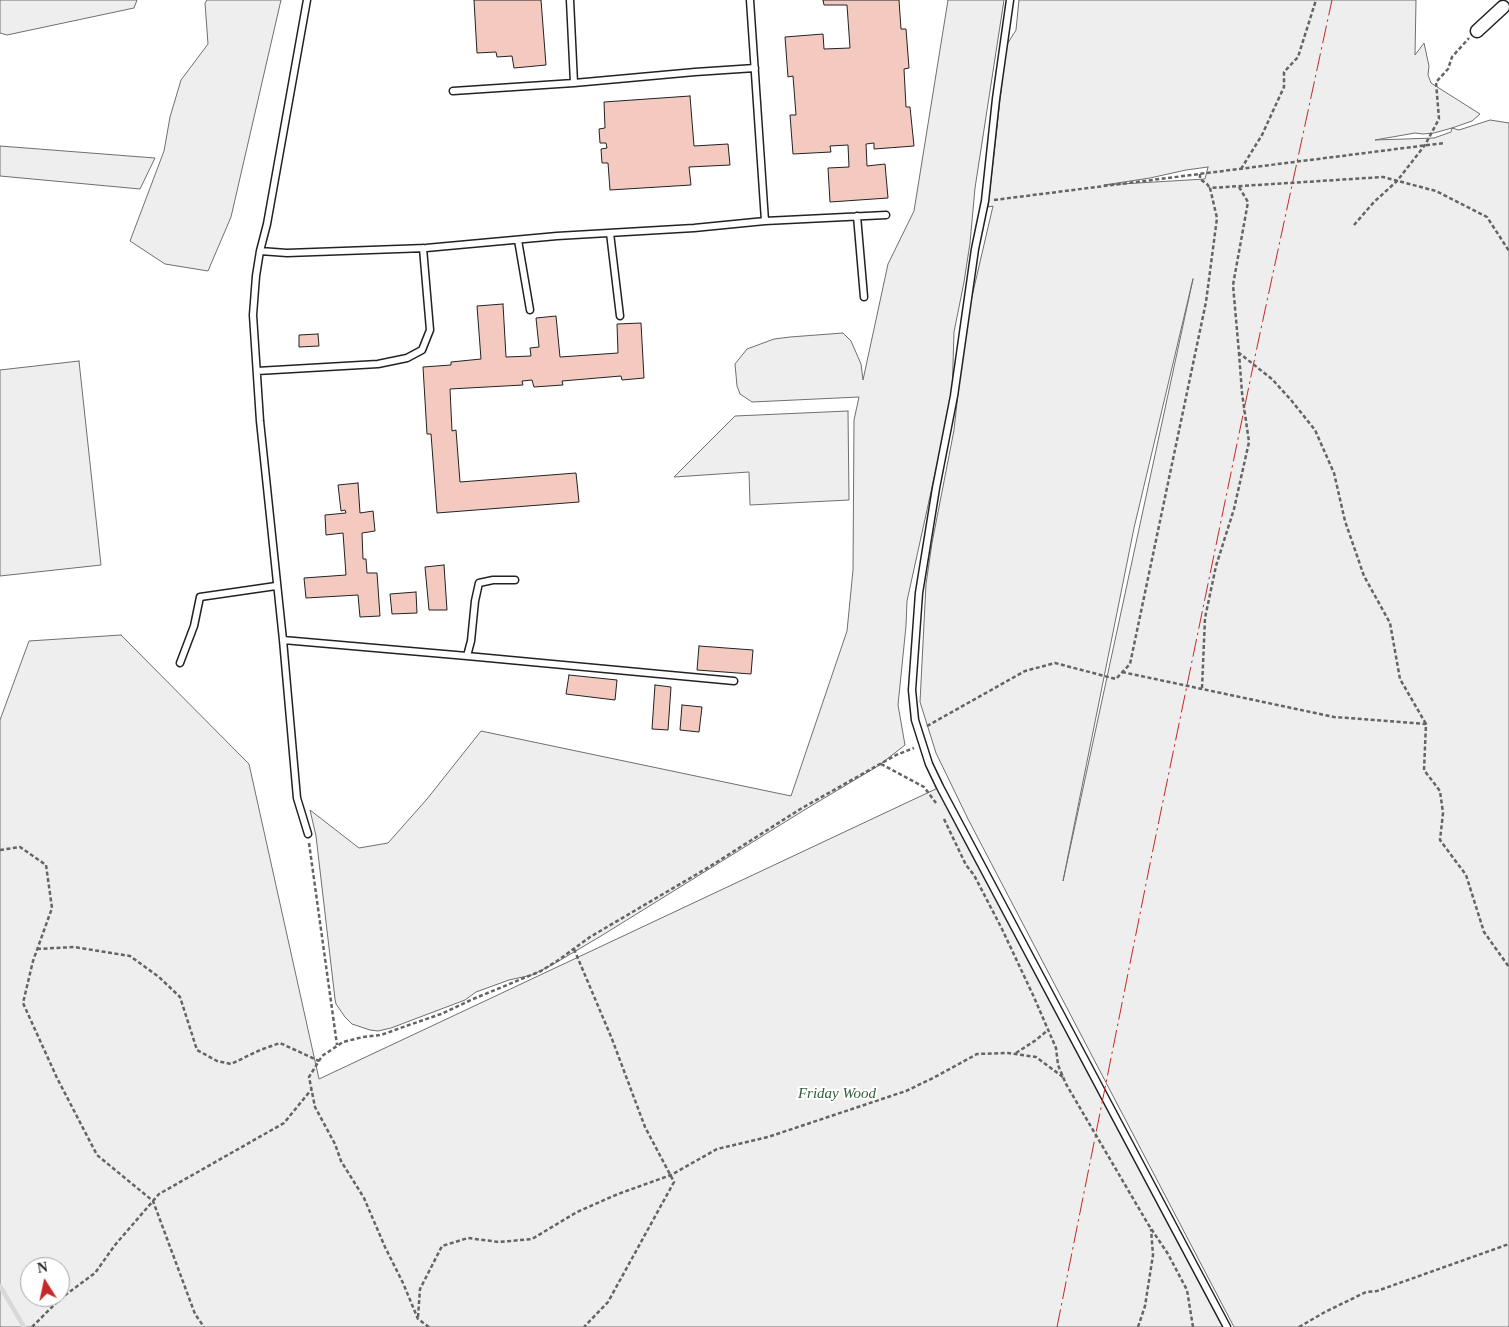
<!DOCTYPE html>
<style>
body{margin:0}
#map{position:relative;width:1509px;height:1327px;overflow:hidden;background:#fff;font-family:Georgia,serif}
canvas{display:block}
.north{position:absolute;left:20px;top:1257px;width:50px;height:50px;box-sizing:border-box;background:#fff;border:1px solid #a7a7a7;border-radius:50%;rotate:350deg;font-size:14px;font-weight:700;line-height:20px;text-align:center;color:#222}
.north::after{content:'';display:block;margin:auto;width:18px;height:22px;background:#c62828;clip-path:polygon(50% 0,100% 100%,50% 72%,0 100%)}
</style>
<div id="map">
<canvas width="1509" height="1327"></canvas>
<div class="north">N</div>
</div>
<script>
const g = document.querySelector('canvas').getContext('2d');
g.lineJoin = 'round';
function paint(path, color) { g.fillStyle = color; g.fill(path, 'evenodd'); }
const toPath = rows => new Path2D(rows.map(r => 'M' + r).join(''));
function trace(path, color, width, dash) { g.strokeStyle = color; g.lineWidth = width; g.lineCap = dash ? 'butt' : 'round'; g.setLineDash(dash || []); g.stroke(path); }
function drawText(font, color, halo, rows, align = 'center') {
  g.font = font + ' Georgia,serif'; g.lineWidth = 4; g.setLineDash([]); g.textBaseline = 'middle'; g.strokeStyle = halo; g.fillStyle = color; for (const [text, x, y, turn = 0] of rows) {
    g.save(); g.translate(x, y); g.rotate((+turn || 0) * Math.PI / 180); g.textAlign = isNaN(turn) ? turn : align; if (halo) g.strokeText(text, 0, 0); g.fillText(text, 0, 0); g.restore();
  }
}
const green = toPath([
 [0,0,137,0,134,8,7,35,0,33,0,0],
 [207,0,281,0,231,217,208,271,165,264,130,241,164,151,170,117,181,80,208,44,205,3,207,0],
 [948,0,1004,0,975,188,970,243,964,282,954,332,952,396,907,601,906,626,898,705,905,745,878,766,806,809,601,936,552,965,532,975,509,980,476,992,465,1000,391,1028,378,1031,370,1030,352,1024,345,1017,336,1004,335,999,316,836,310,810,359,848,388,843,427,799,481,731,791,796,847,631,853,570,854,420,859,397,752,402,740,394,737,386,735,364,747,349,774,339,790,337,843,333,851,341,861,364,863,380,888,264,914,211,948,0],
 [1019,0,1416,0,1415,55,1424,43,1429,66,1428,75,1431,83,1480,114,1472,121,1452,128,1459,130,1490,120,1509,123,1509,1327,1234,1327,968,819,936,753,920,702,926,584,932,543,954,430,964,339,970,305,993,206,988,207,1006,46,1016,30,1019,0],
 [1452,128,1451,132,1434,138,1375,140,1415,133,1423,134,1434,133,1452,128],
 [1208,167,1205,179,1104,185,1150,178,1186,170,1208,167],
 [1193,279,1063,881,1134,528,1193,279],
 [0,146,155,158,140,189,0,176,0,146],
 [79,361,101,565,0,576,0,370,79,361],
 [848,411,849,500,750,505,749,472,674,477,735,416,848,411],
 [121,635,249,764,319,1079,940,787,1227,1327,0,1327,0,720,29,641,121,635],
 [30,1267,60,1267,60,1297,30,1297,30,1267]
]);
paint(green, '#eee');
trace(green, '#6f6f6f', 1);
trace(toPath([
 [0,1286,24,1327]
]), '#d9d9d9', 4.5);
const building = toPath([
 [474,0,541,0,546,65,514,68,512,56,497,57,496,52,477,53,474,0],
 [823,0,899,0,901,29,906,29,909,68,904,69,906,107,910,107,914,146,874,149,874,143,866,144,867,166,885,164,888,198,830,202,828,168,849,167,848,145,830,146,831,152,793,154,790,115,796,115,793,76,788,77,785,37,823,34,824,49,850,48,847,5,824,5,823,0],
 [690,96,694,146,728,144,730,165,689,167,691,185,610,190,608,163,602,163,601,149,607,148,606,143,600,143,599,129,605,128,604,102,690,96],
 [503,304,506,357,531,356,530,348,539,347,536,318,556,316,560,357,618,353,617,324,641,323,644,378,622,380,621,376,562,381,563,385,534,387,532,380,522,381,523,385,450,389,452,431,456,430,460,482,576,473,579,502,437,513,431,434,427,434,423,367,451,365,451,362,481,359,477,306,503,304],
 [318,334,319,346,299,347,299,335,318,334],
 [358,483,360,513,373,511,375,531,362,533,363,559,366,559,367,573,377,573,380,616,360,617,358,595,306,598,304,578,346,575,343,533,326,535,325,515,346,513,345,510,341,511,338,485,358,483],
 [444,565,447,610,429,610,425,567,444,565],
 [416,592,417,613,392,614,390,594,416,592],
 [699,646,753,650,751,674,697,670,699,646],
 [569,675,617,680,615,700,566,694,569,675],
 [655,685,671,687,668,730,652,729,655,685],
 [682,705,702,707,699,732,680,730,682,705]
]);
paint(building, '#f3c9c0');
trace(building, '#222', 1);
const service = toPath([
 [307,0,267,224,260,251,256,276,253,315,260,421,283,640,297,798,308,834],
 [570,0,574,83,695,72,755,68],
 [750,0,765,221],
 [1010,0,996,99,985,201,975,249,954,396,936,488,919,593,912,690,915,720,929,764,940,787,1227,1327],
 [453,91,574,83],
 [857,216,864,297],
 [610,233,620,316],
 [518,240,530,310],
 [260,251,287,253,426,248,557,236,694,228,765,221,886,215],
 [257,371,378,364,407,358,422,350,430,330,423,248],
 [283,640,467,656,471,641,475,601,479,583,493,580,515,580],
 [467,656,734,681],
 [180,663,194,626,200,597,276,586]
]);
const minor = toPath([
 [1477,31,1503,7]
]);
trace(service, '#222', 9);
trace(minor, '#222', 15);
trace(toPath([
 [1241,169,1262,135,1284,87,1284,72,1298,57,1316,0],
 [1200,174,1200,179,1207,184,1210,188],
 [1239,187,1248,202,1233,285,1239,353,1272,379,1291,400,1315,430,1334,473,1345,521,1364,576,1390,623,1400,679,1426,724],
 [994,200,1444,143],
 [1354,225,1374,202,1397,181,1425,145,1439,119,1436,82,1448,69,1452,57,1469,38],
 [1122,672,1334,717,1426,724,1424,770,1440,791,1443,813,1440,840,1466,875,1484,932,1509,967],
 [1202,688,1205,618,1216,566,1234,509,1249,442,1242,393,1239,353],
 [927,726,1025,671,1055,663,1116,679,1130,664,1206,302,1217,218,1210,188,1383,177,1436,191,1487,217,1509,251],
 [881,764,924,787,936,803],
 [944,819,966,865,974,875,1002,929,1033,995,1056,1048,1058,1065,1066,1084,1148,1224,1168,1254,1187,1290,1193,1327],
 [309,843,337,1045],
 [0,850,20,847,46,865,52,908,33,961,23,1003,57,1078,97,1155,153,1201,195,1314,204,1327],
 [37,949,74,947,130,956,159,977,180,997,197,1050,217,1061,231,1064,260,1050,280,1043,319,1061],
 [574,949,612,1039,645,1127,674,1182,608,1302,584,1327],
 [1016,1053,1036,1040,1048,1030],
 [418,1317,420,1289,442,1246,468,1238,499,1242,532,1239,577,1212,618,1194,671,1175,717,1149,768,1137,906,1091,935,1077,977,1054,1008,1053,1036,1057,1063,1077],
 [32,1327,60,1299,95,1273,115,1245,159,1194,284,1123,311,1090],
 [429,1327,418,1319,403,1283,385,1247,364,1198,341,1161,335,1144,315,1107,309,1077,322,1056,343,1042,363,1037,381,1035,406,1026,441,1014,473,999,541,971,557,961,590,937,709,867,802,808,896,755,914,748],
 [1138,1327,1145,1306,1153,1255,1151,1229],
 [1299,1327,1325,1312,1366,1292,1377,1291,1509,1244]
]), '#646464', 2.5, [4, 2.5]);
trace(service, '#fff', 6);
trace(minor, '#fff', 12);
trace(toPath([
 [1057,1327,1150,864,1256,352,1332,0]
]), '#c62828', 1, [18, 4, 2.5, 4]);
drawText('italic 15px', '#2f5e38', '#fff', [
 ["Friday Wood",837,1094]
]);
</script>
